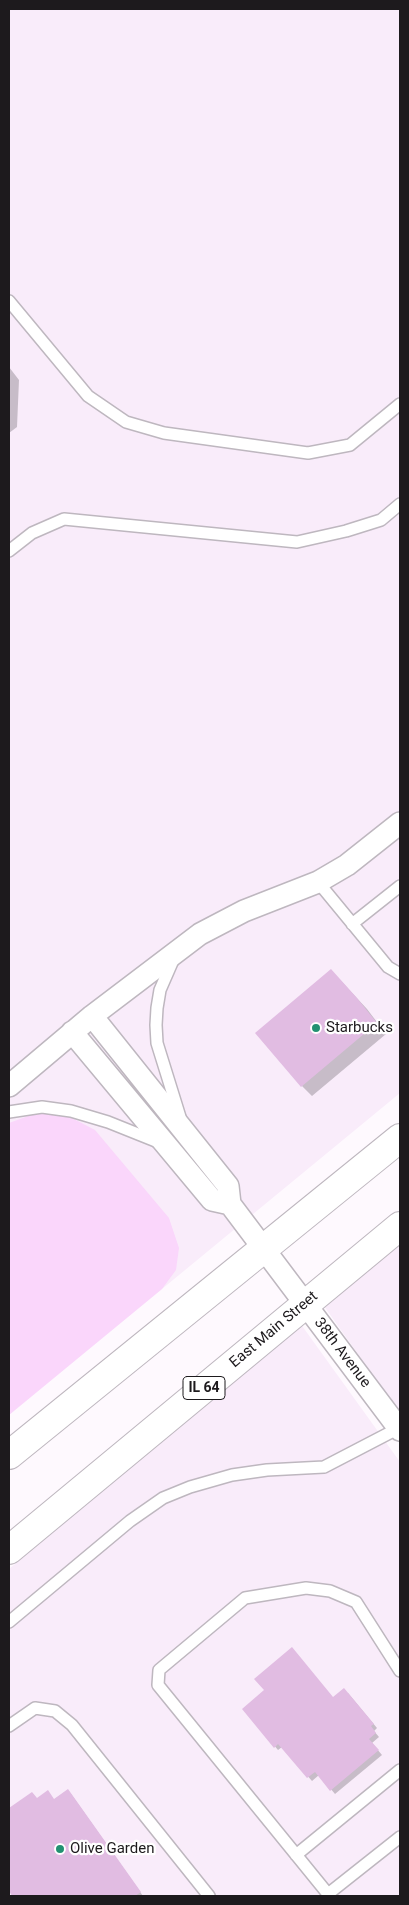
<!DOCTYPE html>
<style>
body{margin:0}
#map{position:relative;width:409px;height:1905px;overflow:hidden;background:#fef9fe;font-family:Roboto,sans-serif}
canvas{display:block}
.frame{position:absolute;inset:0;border:10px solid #1d1a1d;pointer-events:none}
</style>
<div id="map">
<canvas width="409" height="1905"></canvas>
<div class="frame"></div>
</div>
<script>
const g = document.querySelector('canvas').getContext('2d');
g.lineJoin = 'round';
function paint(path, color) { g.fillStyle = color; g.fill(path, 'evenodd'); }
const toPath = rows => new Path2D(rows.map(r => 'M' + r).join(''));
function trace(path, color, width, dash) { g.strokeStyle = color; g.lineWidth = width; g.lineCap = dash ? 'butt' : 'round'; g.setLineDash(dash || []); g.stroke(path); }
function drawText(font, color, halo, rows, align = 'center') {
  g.font = font + ' Roboto,sans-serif'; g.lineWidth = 4.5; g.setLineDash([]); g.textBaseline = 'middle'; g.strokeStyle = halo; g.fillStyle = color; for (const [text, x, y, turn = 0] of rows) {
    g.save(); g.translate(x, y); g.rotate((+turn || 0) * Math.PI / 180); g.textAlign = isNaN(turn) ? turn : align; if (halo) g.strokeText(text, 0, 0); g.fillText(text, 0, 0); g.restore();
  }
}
paint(toPath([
 [9,9,400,9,400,1093,9,1415],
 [400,1244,400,1414,324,1306],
 [300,1323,400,1462,400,1896,9,1896,9,1569]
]), '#f9ecfa');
paint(toPath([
 [52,1113,70,1117,95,1130,169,1218,179,1248,176,1270,162,1289,9,1415,9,1123,31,1115]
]), '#fad6fb');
paint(toPath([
 [9,367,19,380,17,427,9,433],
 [341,981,367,1009,386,1034,312,1096,302,1086],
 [348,1693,377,1728,374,1731,379,1737,372,1743,382,1755,335,1794,319,1775,312,1781,282,1747,278,1750,244,1709,333,1698],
 [32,1793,37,1799,54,1800,71,1794,143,1896,14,1896,9,1889,9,1809]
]), '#0003');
paint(toPath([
 [331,969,357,998,377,1023,301,1087,255,1033],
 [292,1647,333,1697,344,1688,374,1724,371,1726,376,1733,369,1739,379,1750,330,1791,315,1772,307,1778,278,1744,274,1748,242,1709,264,1690,254,1679],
 [68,1789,141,1892,135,1896,12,1896,9,1891,9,1808,32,1792,37,1798,48,1790,54,1799]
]), '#e1bce2');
const lane = toPath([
 [9,301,88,396,126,422,164,433,308,453,350,445,400,404],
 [9,551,32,533,64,519,297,542,346,531,381,520,400,504],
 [318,882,388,967,400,974],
 [352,924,400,886],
 [174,958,160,990,157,1008,156,1025,157,1043,180,1117],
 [9,1112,42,1107,71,1111,108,1122,158,1142],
 [9,1622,130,1521,163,1498,190,1487,232,1475,267,1470,324,1467,399,1428],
 [400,1671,356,1602,330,1591,306,1588,245,1598,159,1670,158,1685,328,1894,400,1837],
 [9,1726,35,1708,55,1711,72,1725,209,1896],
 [296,1855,400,1770]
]);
const street = toPath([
 [92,1016,228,1186,230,1204,400,1430],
 [72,1032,212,1200,230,1204],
 [9,1086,92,1016,200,934,244,911,318,882,347,865,400,823]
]);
const primary = toPath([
 [9,1455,400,1138],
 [9,1550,400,1226]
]);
trace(lane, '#beb7bf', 14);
trace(street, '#beb7bf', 24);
trace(primary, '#beb7bf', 30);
trace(lane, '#fff', 11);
trace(street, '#fff', 21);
trace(primary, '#fff', 28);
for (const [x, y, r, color] of [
 [316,1028,5,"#229172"],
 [60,1849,5,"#229172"]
]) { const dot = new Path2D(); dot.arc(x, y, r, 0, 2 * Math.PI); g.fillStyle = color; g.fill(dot); trace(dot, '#fff', 2); }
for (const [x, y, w] of [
 [204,1388,42]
]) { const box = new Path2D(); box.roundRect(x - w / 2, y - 11.5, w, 23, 4); g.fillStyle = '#fff'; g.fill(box); trace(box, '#1d1a1d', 1); }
drawText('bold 14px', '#1d1a1d', null, [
 ["IL 64",204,1388]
]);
drawText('15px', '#1d1a1d', '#fff', [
 ["Starbucks",326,1028],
 ["Olive Garden",70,1849]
], 'left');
drawText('15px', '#1d1a1d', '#fff', [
 ["East Main Street",274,1330,-40],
 ["38th Avenue",342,1353,53]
]);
</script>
